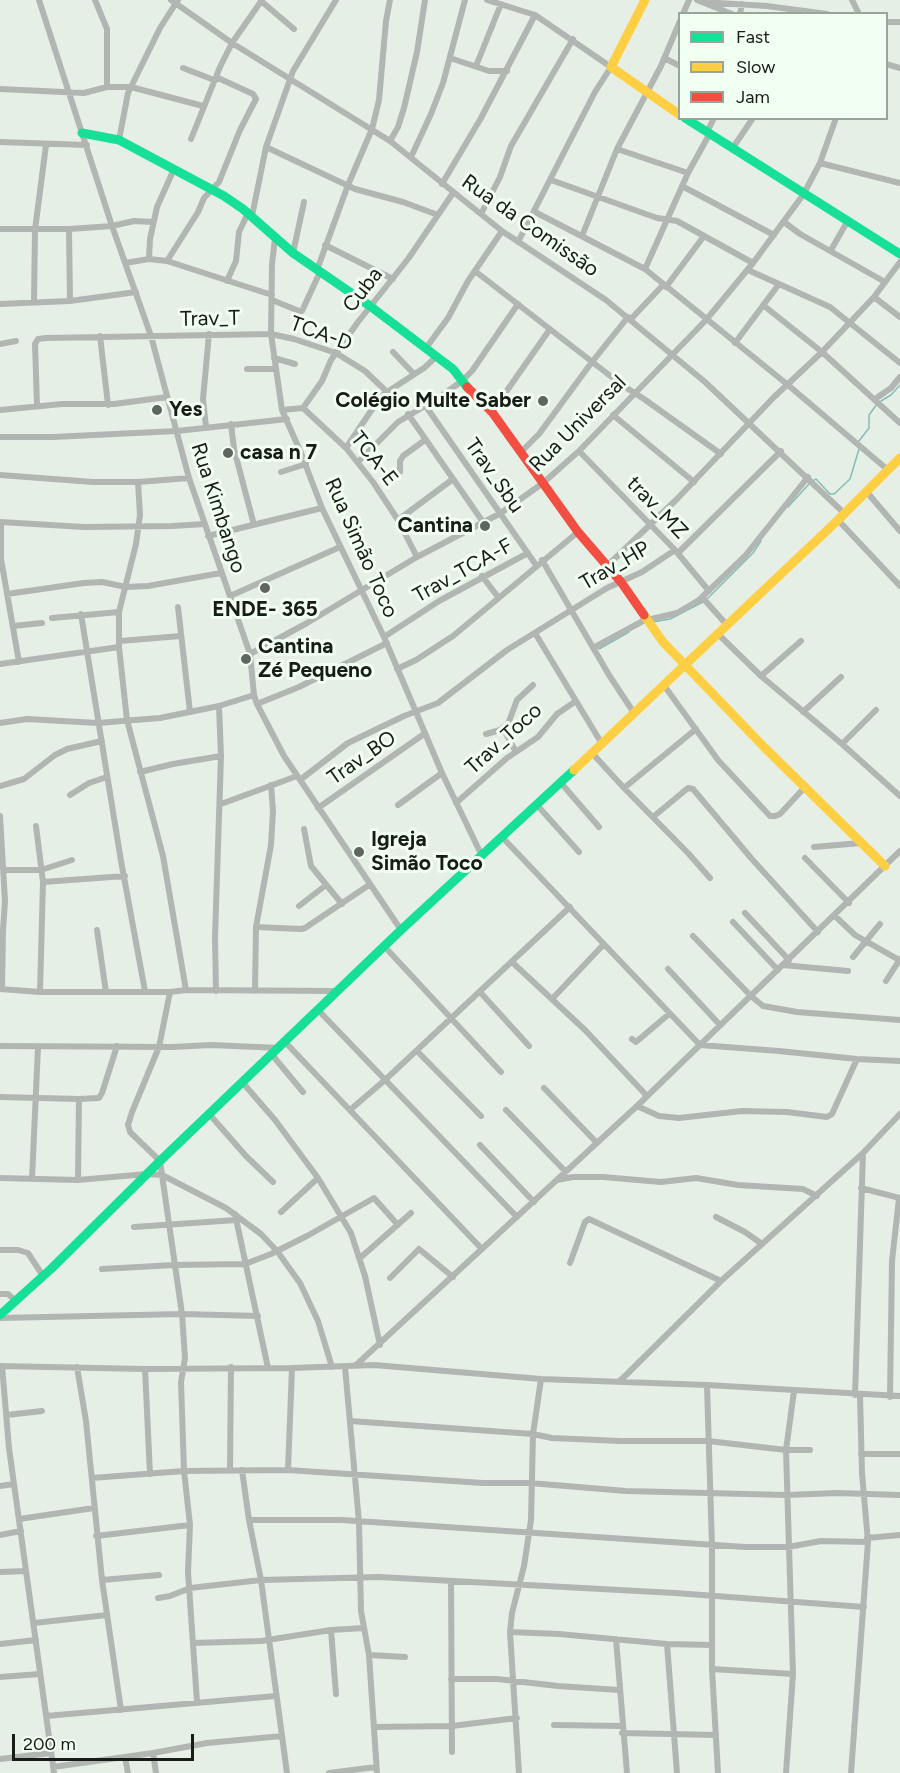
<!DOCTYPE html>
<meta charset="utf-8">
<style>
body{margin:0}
#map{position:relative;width:900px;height:1773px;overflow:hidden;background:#e5efe6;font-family:Figtree,sans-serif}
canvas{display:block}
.legend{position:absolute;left:678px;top:12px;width:210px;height:108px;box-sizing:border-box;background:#f1fff2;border:2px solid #99a49a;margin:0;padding:8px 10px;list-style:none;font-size:18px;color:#161c16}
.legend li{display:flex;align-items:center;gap:12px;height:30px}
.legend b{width:30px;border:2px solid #99a49a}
.scale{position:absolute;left:12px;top:1734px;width:182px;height:27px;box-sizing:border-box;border:3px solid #161c16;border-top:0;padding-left:8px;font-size:18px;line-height:21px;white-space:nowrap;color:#161c16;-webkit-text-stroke:4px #f1fff2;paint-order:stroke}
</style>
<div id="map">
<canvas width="900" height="1773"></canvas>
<ul class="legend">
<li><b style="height:8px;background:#16e098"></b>Fast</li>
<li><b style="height:8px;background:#ffcf43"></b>Slow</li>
<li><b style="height:8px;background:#f24e42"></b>Jam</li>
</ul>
<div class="scale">200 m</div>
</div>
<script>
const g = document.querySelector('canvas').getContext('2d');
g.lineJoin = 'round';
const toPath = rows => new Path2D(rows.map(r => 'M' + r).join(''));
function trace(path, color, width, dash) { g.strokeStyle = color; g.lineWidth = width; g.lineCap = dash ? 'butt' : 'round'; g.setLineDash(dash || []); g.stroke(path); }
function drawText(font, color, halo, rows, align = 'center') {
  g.font = font + ' Figtree,sans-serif'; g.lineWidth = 6; g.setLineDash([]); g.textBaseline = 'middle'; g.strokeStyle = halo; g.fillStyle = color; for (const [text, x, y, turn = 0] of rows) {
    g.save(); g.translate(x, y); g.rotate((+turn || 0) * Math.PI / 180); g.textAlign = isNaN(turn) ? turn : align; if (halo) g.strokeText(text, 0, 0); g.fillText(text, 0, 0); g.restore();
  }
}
trace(toPath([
 [881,401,891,395,900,385],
 [859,441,869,428,869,415,877,404],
 [813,481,816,479,830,494,834,494,850,479,859,449],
 [788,507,809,484],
 [707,599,753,553,761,541],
 [653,622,670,619,703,602],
 [599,649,629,632]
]), '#84bdb8', 1.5);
trace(toPath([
 [39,0,112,226,151,336,189,478,250,654,254,695,257,704,284,756,401,930],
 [95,0,107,29,107,87],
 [171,0,232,43,390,141,502,231,606,300,705,382,844,513],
 [487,0,535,15,611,67,595,92,518,242],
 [697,0,732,14],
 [852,0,859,14],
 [261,1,294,29],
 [702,2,767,6,827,14],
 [683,14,689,0],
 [740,14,742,4],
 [886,22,900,22],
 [450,58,489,71,507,71],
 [664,58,680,66],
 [886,64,900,68],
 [476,66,501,4],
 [183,68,214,80],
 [0,89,84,93,107,87,131,87,203,106],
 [707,132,714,118],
 [191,139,220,67,232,43,262,0],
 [119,140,128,93,160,28,178,0],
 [390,141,398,127,404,108,417,52,425,0],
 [0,142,87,145],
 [266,147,355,189,403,202,438,215],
 [617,149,688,173],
 [732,149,753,118],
 [411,157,431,114,443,83,465,0],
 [820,163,900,183],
 [551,180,657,218,677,221,753,263],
 [442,184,481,118,535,15],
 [682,186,774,235],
 [535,212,645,269,788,385,888,470],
 [481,214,500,177,511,146,573,39],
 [252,216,266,147,293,71,336,0],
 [784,222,800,234,885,282],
 [0,229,69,229,112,226,134,221,153,222],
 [69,229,70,301],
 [582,236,617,149,661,66,680,21],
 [275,238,272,264,271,334,282,410,301,453,322,508,384,637,442,773,482,856],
 [325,245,393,279],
 [831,250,847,222],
 [293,253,304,202],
 [149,259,150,239,157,207,174,169],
 [167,261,198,212,204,198,219,182,240,130,256,99,253,94,216,77],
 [125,263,149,259,167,261,272,295],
 [645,269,688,173,709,135],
 [317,270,348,185,372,129,379,100,386,21,390,0],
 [748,270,830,307,900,363],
 [475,271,622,385,644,399,721,454],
 [227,281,236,261,239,232,248,213],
 [666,287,704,236],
 [874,297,900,317],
 [272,300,299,311,302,311,320,272],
 [34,302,35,230,46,145],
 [0,304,70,301,136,292],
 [763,305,822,352,900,423],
 [631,319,663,285],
 [100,336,108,405],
 [735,343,779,284],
 [0,344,16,341],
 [426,348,448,318,468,281,502,231],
 [393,352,414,374],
 [274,358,295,364],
 [247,369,276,369],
 [875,399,891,388,900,377],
 [37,405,35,344,38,339,46,338,271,334,294,339,336,353,365,371,386,391],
 [425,405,536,565],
 [303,408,322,381,331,360,358,322,408,259,453,193],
 [0,410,62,404,114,404,167,397],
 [282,410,303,408,346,448,373,482,398,520,417,557],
 [492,412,550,329],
 [408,414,483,522],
 [613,415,694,482],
 [231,424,234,449,254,525],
 [206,427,203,399,209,334],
 [0,437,53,437,177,431,287,419],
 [346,448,381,396,424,368,437,356],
 [579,451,675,550,709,591],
 [521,452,539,434,592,362,628,317],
 [358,462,398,422,440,397,462,381,472,371,518,304],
 [281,472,306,464],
 [400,472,400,461,403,456,425,440],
 [0,475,93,482,138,482,189,478],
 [138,482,140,515,136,544,119,612,119,647,127,720,163,856,186,990],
 [866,491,900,531],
 [398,520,453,479],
 [838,520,900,586],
 [0,522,84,527,172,526,205,524],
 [1,522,1,559,19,662],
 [208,536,322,508],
 [678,553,781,451],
 [542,560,609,675,634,713],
 [608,565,677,499,773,398,822,352,874,297,900,262],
 [482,576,498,597],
 [7,594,84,583,102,582,126,587,148,586,221,573],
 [230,596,340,547],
 [702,597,726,624],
 [178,607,190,712],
 [81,614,121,861,145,991],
 [52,618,119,612],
 [13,626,42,623],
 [535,633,602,744],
 [717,633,761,676,842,744,900,796],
 [384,637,439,601,528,553],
 [120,641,181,636],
 [593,648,643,621,677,613,699,600,745,556,808,477],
 [250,654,307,623,417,557,501,513,543,483,579,451,706,320,753,263,803,195,820,163,836,118],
 [0,664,119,647],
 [397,669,416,660,453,636,578,532],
 [761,676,801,641],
 [663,684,718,760,770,816,775,816,780,814,806,786],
 [257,704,299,687,387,643],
 [803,712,841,677],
 [0,723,27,719,98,723,160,718,219,706,254,695],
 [503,728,516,752],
 [486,734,500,730,508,724,517,700,533,685],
 [842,744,876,710],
 [592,753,624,788,688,853,710,878],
 [140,772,173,764,221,756],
 [300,780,348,743,404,716,438,703,507,650,607,588,642,572,675,550],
 [561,783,599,827],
 [0,786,24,779,55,755,67,749,102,741],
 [624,788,696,729],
 [70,795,89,783,107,777],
 [456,803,507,758,538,737,557,714,576,701],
 [221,804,297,776],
 [398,805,442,773],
 [537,805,579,852],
 [318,808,424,734],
 [0,816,5,901,3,930,2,989],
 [653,817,688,788,693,789,751,858,818,932],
 [36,826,43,882,40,992],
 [304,829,311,866,342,904],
 [502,837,700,1045,779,1051,857,1059,900,1061],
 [814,847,861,843],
 [805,858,849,903],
 [4,870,41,870,72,860],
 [43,882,125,876],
 [299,906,326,885],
 [745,913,789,960],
 [835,916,855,935,899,960],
 [733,922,778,970],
 [256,927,301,929,305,928,369,885],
 [97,930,106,992],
 [693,936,751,996,763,1006,797,1012,900,1020],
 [384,946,501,1072],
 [853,957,880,924],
 [512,962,585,1030,647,1096],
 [783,965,848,971],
 [668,969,720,1025],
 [886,981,900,959],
 [0,989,40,992,170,992,186,990,337,991],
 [216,991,215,937,221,756,219,706],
 [255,991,256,927,271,845,273,811,271,785],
 [170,992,159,1047,132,1112,128,1125,130,1132,160,1161,182,1314,185,1358,181,1382,184,1471,190,1525,188,1572,197,1702],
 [480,992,529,1046],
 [552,999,604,944],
 [319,1011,517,1217],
 [632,1039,636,1042,669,1014],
 [286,1043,481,1248],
 [0,1046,172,1047,211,1045,280,1048],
 [417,1051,481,1116],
 [273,1056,303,1092],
 [243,1083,275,1120,318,1178,351,1233,365,1276,380,1345],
 [544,1088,597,1143],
 [0,1097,79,1099,99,1098,102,1093,117,1046],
 [637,1106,659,1116,679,1118,742,1111,787,1112,827,1117,832,1114,857,1059],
 [350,1110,385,1080,570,907],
 [506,1110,565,1171],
 [210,1115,246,1156,273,1182],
 [480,1145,534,1202],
 [0,1178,78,1180,147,1174,162,1175,226,1208,261,1234,277,1251,300,1283,318,1321,332,1367],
 [32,1179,38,1047],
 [78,1180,79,1099],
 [557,1180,573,1177,603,1177,661,1182,696,1178,738,1185,803,1189,817,1196],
 [861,1188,900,1198],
 [281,1212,318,1178],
 [235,1214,268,1368],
 [716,1217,745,1232,762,1244],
 [134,1227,236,1220],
 [0,1250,18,1250,28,1253,43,1276],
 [360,1258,411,1213],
 [570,1263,585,1222,589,1219,721,1281],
 [102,1269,174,1265,245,1264,271,1254,307,1236,374,1198,398,1225],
 [390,1278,419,1249,453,1277],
 [0,1294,8,1294,16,1301],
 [0,1318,182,1314,258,1316],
 [356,1365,637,1106,900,851],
 [0,1366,145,1369,292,1368,374,1365,541,1379,707,1385,900,1396],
 [2,1366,9,1448,54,1773],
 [77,1367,86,1421,102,1580,121,1710],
 [345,1367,359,1522,361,1611,369,1655,377,1773],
 [145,1369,150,1474],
 [619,1382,721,1281,863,1153,900,1114],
 [707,1385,712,1546,712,1669,718,1773],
 [855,1395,863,1153],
 [890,1397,892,1261,899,1198],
 [7,1415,42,1411],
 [350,1421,533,1434,552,1438,620,1441,708,1441,786,1450,810,1450],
 [861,1454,900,1454],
 [230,1470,231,1367],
 [242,1470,249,1520,261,1580,287,1773],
 [288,1470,292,1368],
 [92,1478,184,1471,288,1470,483,1483,530,1483,626,1491,787,1495,837,1493,900,1495],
 [0,1486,14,1484],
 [19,1519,94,1508],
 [249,1520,342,1520,745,1547,788,1547,821,1541,868,1542],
 [0,1535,21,1531],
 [96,1536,190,1525],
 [867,1538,900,1535],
 [0,1572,26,1571],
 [102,1580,159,1575],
 [451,1581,452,1752],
 [158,1598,170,1596,190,1588,261,1580,379,1577,675,1593,864,1607],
 [34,1623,107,1615],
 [331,1630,336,1694],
 [510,1632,559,1634,667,1644,712,1645],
 [616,1639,627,1773],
 [193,1643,261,1641,331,1630,364,1628],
 [0,1644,36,1640],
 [667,1644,677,1773],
 [369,1655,405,1657],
 [712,1669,793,1674],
 [0,1677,40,1674],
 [451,1679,497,1679,558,1686,619,1690],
 [46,1716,276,1696],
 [554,1725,622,1726],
 [374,1727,452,1726,517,1718],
 [622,1733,716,1735],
 [153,1753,156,1773],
 [125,1757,128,1773],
 [0,1759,51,1753],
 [53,1767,153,1753,207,1743,282,1736],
 [329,1773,376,1767],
 [519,1773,510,1632,512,1613,524,1566,531,1520,533,1434,541,1379],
 [786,1773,793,1674,786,1450,794,1391],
 [851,1773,868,1542,862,1473,860,1395]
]), '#b1b6b3', 6);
trace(toPath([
 [685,118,900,254],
 [82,133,119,140,224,196,243,209,293,253,370,306,453,369,467,387],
 [0,1315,52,1268,160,1161,401,930,574,770]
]), '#16e098', 9);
trace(toPath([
 [645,0,611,67,680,115],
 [644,615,663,642,764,747,885,866],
 [574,770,838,520,900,458]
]), '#ffcf43', 9);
trace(toPath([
 [467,387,492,412,578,532,621,582,644,615]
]), '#f24e42', 9);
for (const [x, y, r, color] of [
 [543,401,6,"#5e665f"],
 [157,410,6,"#5e665f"],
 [228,453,6,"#5e665f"],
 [485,526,6,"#5e665f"],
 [265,588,6,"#5e665f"],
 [246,659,6,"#5e665f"],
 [359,852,6,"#5e665f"]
]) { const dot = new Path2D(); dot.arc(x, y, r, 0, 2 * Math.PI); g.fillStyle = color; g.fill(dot); trace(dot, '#f1fff2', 2); }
drawText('21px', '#161c16', '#f1fff2', [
 ["Rua da Comissão",530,226,35],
 ["Cuba",363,290,-52],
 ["Trav_T",210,319,-1],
 ["TCA-D",321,334,20],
 ["Rua Universal",578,424,-45],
 ["TCA-E",374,459,52],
 ["Trav_Sbu",494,476,55],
 ["Rua Kimbango",218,508,72],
 ["trav_MZ",657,508,46],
 ["Rua Simão Toco",361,548,66],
 ["Trav_HP",615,566,-30],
 ["Trav_TCA-F",463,571,-29],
 ["Trav_Toco",504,739,-42],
 ["Trav_BO",362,758,-35]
]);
drawText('bold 21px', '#161c16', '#f1fff2', [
 ["Colégio Multe Saber",531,401,"right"],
 ["Yes",169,410],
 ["casa n 7",240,453],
 ["Cantina",473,526,"right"],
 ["ENDE- 365",265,610,"center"],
 ["Cantina",258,647],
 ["Zé Pequeno",258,671],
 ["Igreja",371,840],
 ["Simão Toco",371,864]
], 'left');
</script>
